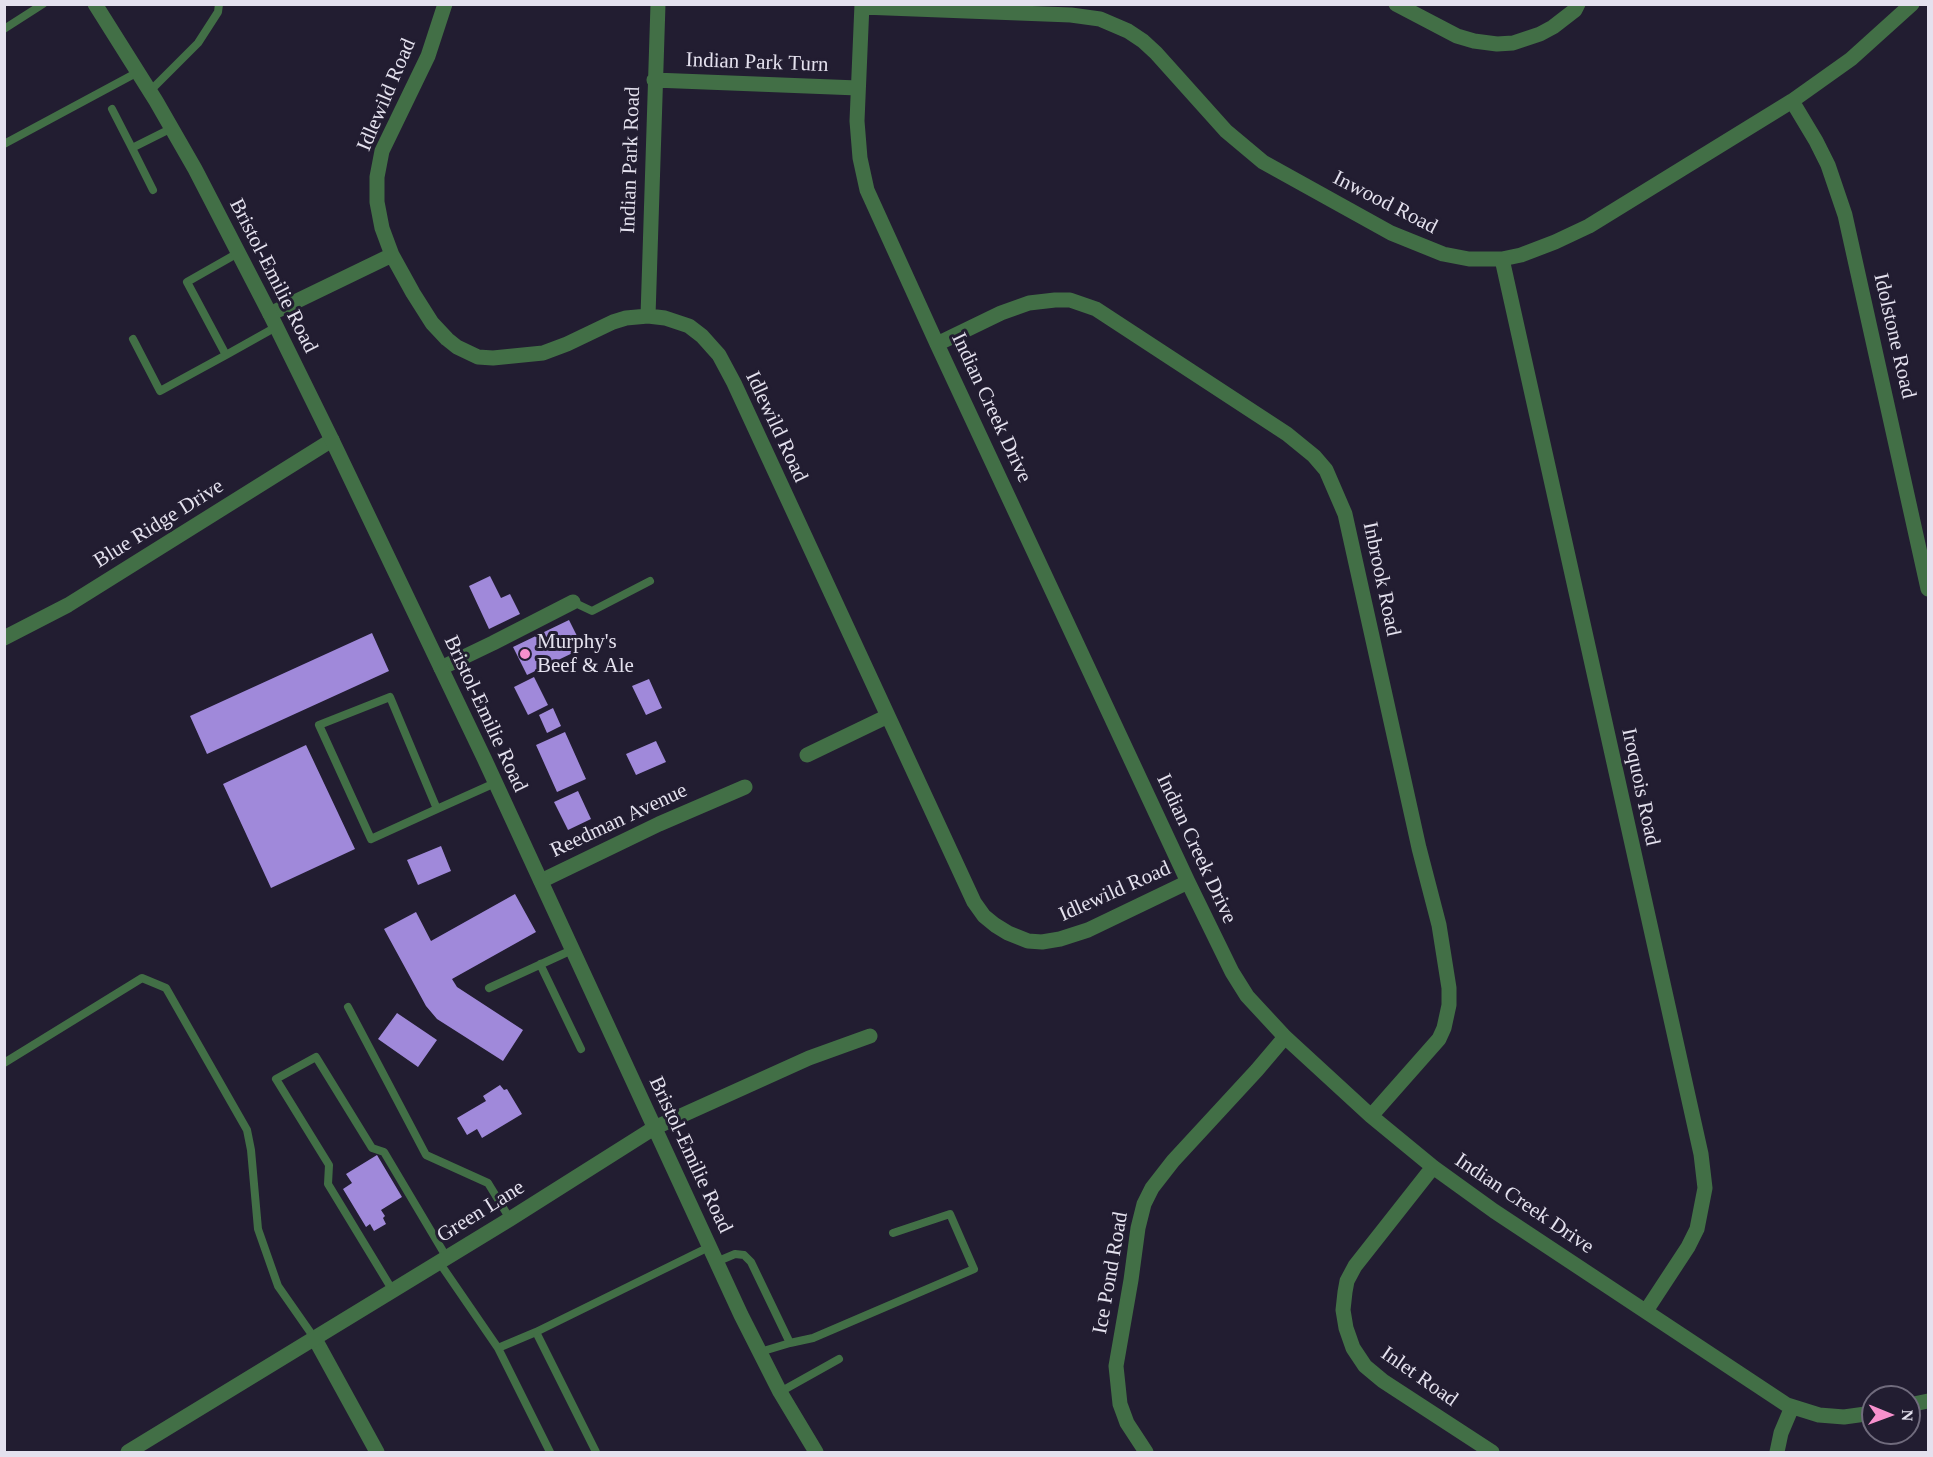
<!DOCTYPE html>
<style>
body{margin:0}
#map{position:relative;width:1933px;height:1457px;overflow:hidden;background:#221d31;font-family:"Times New Roman",serif}
canvas{display:block}
.frame{position:absolute;inset:0;border:6px solid #e4e1ee;pointer-events:none}
.north{position:absolute;left:1861px;top:1385px;width:60px;height:60px;box-sizing:border-box;background:#221d31;border:2px solid #706b7d;border-radius:50%;rotate:91deg;font-size:16px;font-weight:700;line-height:24px;text-align:center;color:#e4e1ee}
.north::after{content:'';display:block;margin:auto;width:21px;height:27px;background:#f790cd;clip-path:polygon(50% 0,100% 100%,50% 72%,0 100%)}
</style>
<div id="map">
<canvas width="1933" height="1457"></canvas>
<div class="frame"></div>
<div class="north">N</div>
</div>
<script>
const g = document.querySelector('canvas').getContext('2d');
g.lineJoin = 'round';
function paint(path, color) { g.fillStyle = color; g.fill(path, 'evenodd'); }
const toPath = rows => new Path2D(rows.map(r => 'M' + r).join(''));
function trace(path, color, width, dash) { g.strokeStyle = color; g.lineWidth = width; g.lineCap = dash ? 'butt' : 'round'; g.setLineDash(dash || []); g.stroke(path); }
function drawText(font, color, halo, rows, align = 'center') {
  g.font = font + ' "Times New Roman",serif'; g.lineWidth = 6; g.setLineDash([]); g.textBaseline = 'middle'; g.strokeStyle = halo; g.fillStyle = color; for (const [text, x, y, turn = 0] of rows) {
    g.save(); g.translate(x, y); g.rotate((+turn || 0) * Math.PI / 180); g.textAlign = isNaN(turn) ? turn : align; if (halo) g.strokeText(text, 0, 0); g.fillText(text, 0, 0); g.restore();
  }
}
paint(toPath([
 [490,576,501,598,510,594,520,614,489,629,469,586],
 [569,620,583,648,527,675,513,647],
 [372,633,389,671,207,754,190,716],
 [534,677,548,705,528,715,514,687],
 [649,679,662,708,646,715,632,686],
 [553,708,561,726,547,733,539,715],
 [565,732,586,779,557,792,536,745],
 [656,741,666,762,636,775,626,754],
 [306,745,355,849,271,888,223,784],
 [578,791,591,819,568,830,554,802],
 [441,846,451,871,418,885,407,860],
 [515,894,536,932,452,979,457,987,523,1030,503,1061,437,1019,426,1006,384,929,416,912,431,941],
 [397,1013,437,1040,418,1067,378,1039],
 [500,1085,504,1090,507,1089,522,1114,482,1138,477,1129,467,1135,457,1118,486,1101,483,1096],
 [377,1155,402,1197,381,1210,385,1216,383,1218,386,1224,374,1231,370,1224,366,1227,343,1189,352,1183,346,1174]
]), '#a089da');
trace(toPath([
 [4,29,43,4],
 [150,91,198,43,218,12,219,4],
 [112,109,132,148],
 [4,144,138,72],
 [153,190,132,148,172,128],
 [238,253,187,282,226,355,276,327],
 [133,339,160,391,226,355],
 [573,602,592,611,650,581],
 [437,809,371,839,319,725,390,697,437,809,495,783],
 [540,964,581,1049],
 [489,988,572,950],
 [348,1007,426,1155,488,1183,510,1219],
 [4,1063,142,978,166,988,247,1130,251,1150,258,1229,278,1286,315,1339],
 [439,1262,498,1348],
 [716,1262,735,1254,744,1255,751,1262,790,1343,760,1352],
 [393,1291,328,1184,329,1165,276,1079,316,1057,372,1148,384,1152,447,1258],
 [536,1332,498,1348,550,1452],
 [790,1343,813,1338,974,1269,950,1214,893,1233],
 [780,1392,839,1359],
 [596,1452,536,1332,709,1247]
]), '#426f46', 8);
trace(toPath([
 [445,4,428,56,382,151,377,177,377,202,382,228,392,255,413,293,432,323,447,339,457,347,478,357,493,358,543,353,567,344,613,322,626,318,648,316,665,318,689,326,702,336,719,355,734,383,974,902,984,916,995,925,1008,933,1028,941,1042,942,1060,939,1088,930,1188,882],
 [862,4,857,121,860,158,867,190,937,344,1188,882,1232,972,1247,996,1285,1037,1371,1116,1433,1167,1494,1211,1787,1405,1819,1415,1844,1417,1873,1413],
 [1396,4,1457,36,1474,41,1497,44,1513,43,1540,34,1553,27,1575,10,1578,4],
 [862,7,1071,15,1100,19,1128,31,1143,41,1156,53,1226,131,1263,162,1391,233,1443,254,1469,259,1502,259,1521,255,1555,242,1589,226,1792,101,1851,59,1912,4],
 [654,80,858,88],
 [1792,101,1816,141,1828,165,1845,215,1928,589],
 [1502,259,1701,1154,1705,1188,1697,1229,1688,1247,1646,1311],
 [270,314,392,255],
 [648,316,658,4],
 [937,344,1001,313,1029,303,1055,300,1070,300,1096,309,1287,434,1314,456,1326,470,1345,514,1419,848,1439,925,1449,988,1449,1005,1444,1028,1439,1039,1371,1116],
 [4,638,68,605,332,440],
 [441,668,493,643,573,602],
 [807,755,888,716],
 [541,881,659,824,745,787],
 [1433,1167,1355,1266,1347,1281,1345,1292,1343,1310,1346,1328,1353,1348,1365,1366,1383,1381,1492,1452],
 [315,1339,377,1452],
 [1909,1405,1928,1401],
 [1146,1452,1127,1423,1120,1404,1116,1366,1131,1280,1138,1228,1144,1204,1152,1188,1173,1161,1257,1070,1285,1037],
 [1777,1452,1781,1433,1792,1407]
]), '#426f46', 15);
trace(toPath([
 [95,4,156,101,195,169,270,314,332,440,484,758,741,1315,780,1392,816,1452],
 [128,1452,510,1219,654,1128,809,1058,870,1036]
]), '#426f46', 15);
for (const [x, y, r, color] of [
 [525,654,6,"#f790cd"]
]) { const dot = new Path2D(); dot.arc(x, y, r, 0, 2 * Math.PI); g.fillStyle = color; g.fill(dot); trace(dot, '#221d31', 2); }
drawText('21px', '#e4e1ee', '#221d31', [
 ["Indian Park Turn",757,63,2],
 ["Idlewild Road",387,95,-67],
 ["Indian Park Road",631,160,-88],
 ["Inwood Road",1385,203,27],
 ["Bristol-Emilie Road",273,276,63],
 ["Idolstone Road",1894,336,77],
 ["Indian Creek Drive",991,408,65],
 ["Idlewild Road",776,427,65],
 ["Blue Ridge Drive",159,524,-32],
 ["Inbrook Road",1381,579,78],
 ["Bristol-Emilie Road",485,714,65],
 ["Iroquois Road",1640,787,78],
 ["Reedman Avenue",619,821,-25],
 ["Indian Creek Drive",1196,849,65],
 ["Idlewild Road",1115,892,-24],
 ["Bristol-Emilie Road",690,1155,65],
 ["Indian Creek Drive",1524,1204,34],
 ["Green Lane",481,1212,-32],
 ["Ice Pond Road",1111,1273,-80],
 ["Inlet Road",1419,1377,35]
]);
drawText('21px', '#e4e1ee', '#221d31', [
 ["Murphy's",537,642],
 ["Beef & Ale",537,666]
], 'left');
</script>
